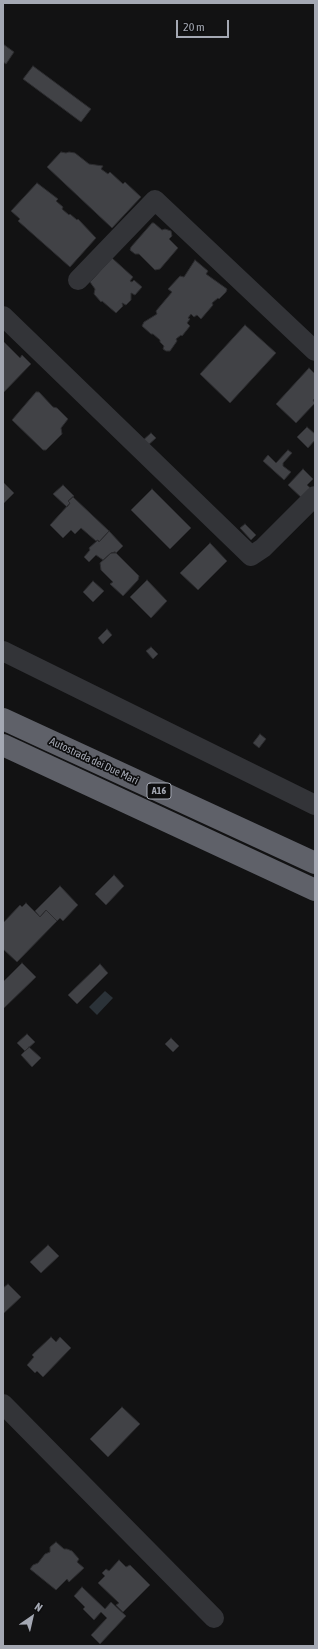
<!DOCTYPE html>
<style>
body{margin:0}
#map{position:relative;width:318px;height:1649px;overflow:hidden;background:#121213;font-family:"Asap Condensed",sans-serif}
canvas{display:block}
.frame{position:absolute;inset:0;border:4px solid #a4a8b3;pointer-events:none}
.north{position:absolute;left:12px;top:1597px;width:40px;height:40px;-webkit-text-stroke:3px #0d0d0e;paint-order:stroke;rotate:34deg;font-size:11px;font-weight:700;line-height:16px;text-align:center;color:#a4a8b3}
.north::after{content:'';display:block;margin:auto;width:14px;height:18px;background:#a4a8b3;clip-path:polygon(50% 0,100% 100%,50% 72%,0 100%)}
.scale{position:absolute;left:176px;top:20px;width:53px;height:18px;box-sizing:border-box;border:2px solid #a4a8b3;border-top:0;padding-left:5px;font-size:12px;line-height:14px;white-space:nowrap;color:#a4a8b3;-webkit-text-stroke:3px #0d0d0e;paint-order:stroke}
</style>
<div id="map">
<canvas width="318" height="1649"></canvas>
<div class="frame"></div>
<div class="north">N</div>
<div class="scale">20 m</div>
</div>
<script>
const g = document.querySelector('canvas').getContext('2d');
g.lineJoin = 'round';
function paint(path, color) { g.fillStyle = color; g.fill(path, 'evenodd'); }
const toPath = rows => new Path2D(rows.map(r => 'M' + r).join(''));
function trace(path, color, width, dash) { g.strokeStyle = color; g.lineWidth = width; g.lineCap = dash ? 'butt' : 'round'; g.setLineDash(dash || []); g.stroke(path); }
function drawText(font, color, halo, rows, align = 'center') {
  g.font = font + ' "Asap Condensed",sans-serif'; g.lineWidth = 3.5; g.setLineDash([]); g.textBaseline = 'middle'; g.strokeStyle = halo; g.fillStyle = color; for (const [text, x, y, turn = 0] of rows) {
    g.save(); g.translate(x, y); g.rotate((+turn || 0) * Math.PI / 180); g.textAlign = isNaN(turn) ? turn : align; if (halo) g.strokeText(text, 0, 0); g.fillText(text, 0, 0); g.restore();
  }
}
paint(toPath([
 [105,991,113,998,97,1015,89,1007]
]), '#2b3238');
const building = toPath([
 [3,44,14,52,6,64,3,62,3,44],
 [33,66,91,109,81,122,23,79,33,66],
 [61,152,66,153,69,152,75,153,89,164,103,166,101,169,108,174,110,172,123,184,125,182,141,197,112,228,47,167,61,152],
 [37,183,58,199,56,201,63,207,62,209,69,215,70,214,77,220,78,219,96,238,70,267,18,221,20,219,11,211,37,183],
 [152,223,154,223,162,230,165,229,171,231,172,236,169,239,178,248,160,269,155,270,139,254,135,254,130,250,131,247,152,223],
 [112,258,133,277,130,281,132,282,134,280,142,287,135,295,131,293,131,300,126,305,122,303,123,306,116,313,102,301,101,302,94,294,95,289,90,282,112,258],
 [195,260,208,271,206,274,227,289,226,292,219,299,218,298,212,303,213,305,201,319,197,315,194,317,191,314,188,318,190,319,187,323,190,326,182,336,181,335,176,339,177,341,170,351,166,351,163,349,164,346,160,342,160,340,153,334,151,334,142,326,144,322,157,314,156,311,172,292,168,289,180,276,184,277,195,260],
 [245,325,276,353,230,403,200,374,245,325],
 [3,341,20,358,22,355,31,364,3,393,3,341],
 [309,368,315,374,315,398,313,400,315,403,296,423,276,404,309,368],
 [36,392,39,392,53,407,57,408,68,419,61,428,62,434,46,450,43,450,12,420,36,392],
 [307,427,315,434,315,440,308,448,297,437,307,427],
 [151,433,156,438,146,447,141,442,151,433],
 [288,450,292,453,283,463,283,466,291,472,284,480,263,461,268,455,276,463,288,450],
 [303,469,313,479,307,485,314,491,305,501,288,485,303,469],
 [3,482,14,493,3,504,3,482],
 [63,485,74,496,68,501,70,503,67,507,53,494,63,485],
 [152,489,191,528,170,549,131,510,152,489],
 [73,497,109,531,99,542,98,540,96,541,81,528,75,534,71,530,63,538,50,525,70,503,68,501,73,497],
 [245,524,256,535,251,540,240,528,245,524],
 [109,531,123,546,116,553,111,553,103,560,96,555,89,562,84,557,90,550,89,548,98,540,99,542,109,531],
 [210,543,227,561,198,590,180,573,210,543],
 [115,552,139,576,138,580,123,596,110,584,113,582,101,570,100,563,111,553,115,552],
 [147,580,167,601,151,618,130,597,147,580],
 [93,581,104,591,93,602,83,592,93,581],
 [107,629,112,635,103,644,98,638,107,629],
 [151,647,158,654,153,659,146,651,151,647],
 [260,734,266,739,259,748,253,743,260,734],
 [114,875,124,886,106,905,95,894,114,875],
 [60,886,78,905,63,921,60,918,57,921,46,910,40,917,35,911,60,886],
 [26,903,40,917,46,910,57,921,17,962,3,949,3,923,20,905,22,907,26,903],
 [22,963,36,977,3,1009,3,982,22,963],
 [100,964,108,973,77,1004,68,995,100,964],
 [27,1034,35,1042,25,1051,17,1043,27,1034],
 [171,1038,179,1046,173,1052,165,1044,171,1038],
 [29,1047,41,1058,32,1067,21,1055,29,1047],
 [48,1245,59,1256,41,1273,30,1262,48,1245],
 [8,1284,21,1297,3,1314,3,1288,8,1284],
 [51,1337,56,1342,60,1337,71,1348,43,1377,37,1371,35,1373,27,1365,34,1357,32,1355,51,1337],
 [122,1407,140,1424,108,1457,90,1439,122,1407],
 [56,1542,64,1549,67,1549,72,1551,79,1559,77,1562,84,1568,69,1582,67,1579,56,1590,30,1569,33,1565,38,1563,45,1554,50,1552,50,1547,56,1542],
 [119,1560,126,1567,130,1565,150,1585,123,1612,116,1605,119,1603,98,1583,105,1576,102,1573,106,1569,109,1571,119,1560],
 [82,1587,105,1609,111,1602,126,1616,100,1644,91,1635,107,1618,101,1612,94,1620,83,1609,85,1607,74,1596,82,1587]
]);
paint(building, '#414246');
trace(building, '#2c2c2f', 1);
trace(toPath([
 [78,280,155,200,315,351],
 [3,316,251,556,263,548,315,496],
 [3,651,315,805],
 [3,1404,214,1618]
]), '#333438', 20);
trace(toPath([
 [3,719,315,863],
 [3,745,315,890]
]), '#5f6169', 22);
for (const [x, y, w] of [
 [159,791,24]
]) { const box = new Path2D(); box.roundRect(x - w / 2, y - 8, w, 16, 3); g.fillStyle = '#0d0d0e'; g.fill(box); trace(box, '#a4a8b3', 1); }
drawText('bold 10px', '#a4a8b3', null, [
 ["A16",159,791]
]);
drawText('11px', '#a4a8b3', '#0d0d0e', [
 ["Autostrada dei Due Mari",94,761,25]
]);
</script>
